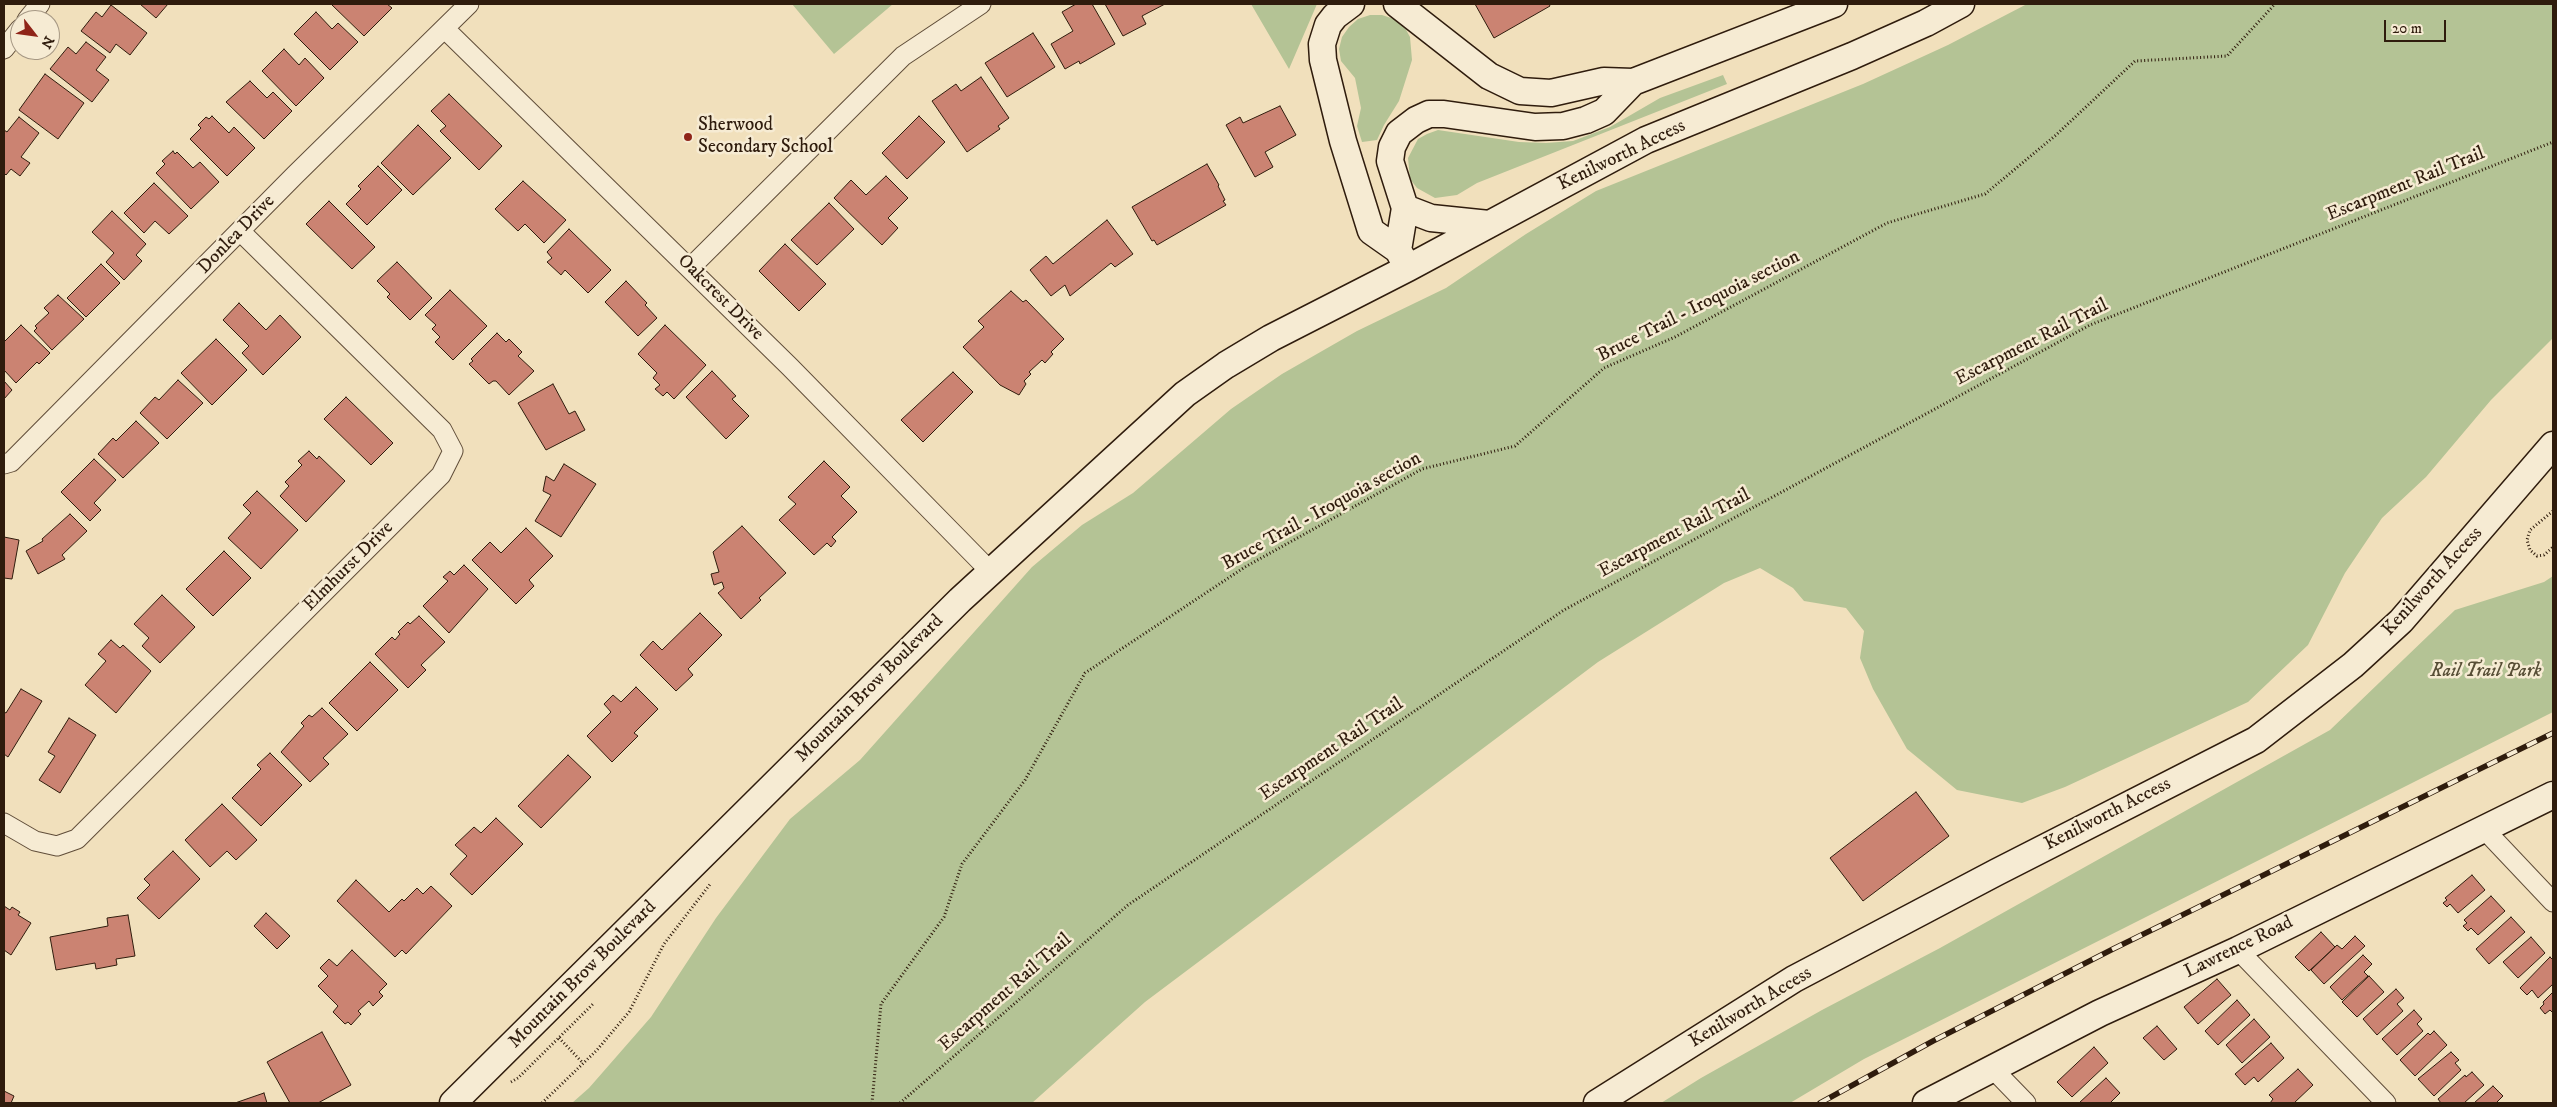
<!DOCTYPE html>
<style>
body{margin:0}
#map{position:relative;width:2557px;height:1107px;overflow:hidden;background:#f1e0bc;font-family:"IM FELL DW Pica",serif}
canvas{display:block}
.frame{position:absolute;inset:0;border:5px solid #2f1c0d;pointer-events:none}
.north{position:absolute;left:10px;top:10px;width:50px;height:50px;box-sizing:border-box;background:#f6ebd3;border:1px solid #a69884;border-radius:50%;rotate:120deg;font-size:14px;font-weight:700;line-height:20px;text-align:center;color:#2f1c0d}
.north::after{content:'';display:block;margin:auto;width:18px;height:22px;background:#8f2418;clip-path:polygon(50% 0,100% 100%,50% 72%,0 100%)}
.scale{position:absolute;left:2384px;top:20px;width:62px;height:22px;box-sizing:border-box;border:2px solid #2f1c0d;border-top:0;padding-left:6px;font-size:15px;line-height:18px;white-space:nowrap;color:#2f1c0d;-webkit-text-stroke:4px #f6ebd3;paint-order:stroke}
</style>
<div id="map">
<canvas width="2557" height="1107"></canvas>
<div class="frame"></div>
<div class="north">N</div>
<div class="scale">20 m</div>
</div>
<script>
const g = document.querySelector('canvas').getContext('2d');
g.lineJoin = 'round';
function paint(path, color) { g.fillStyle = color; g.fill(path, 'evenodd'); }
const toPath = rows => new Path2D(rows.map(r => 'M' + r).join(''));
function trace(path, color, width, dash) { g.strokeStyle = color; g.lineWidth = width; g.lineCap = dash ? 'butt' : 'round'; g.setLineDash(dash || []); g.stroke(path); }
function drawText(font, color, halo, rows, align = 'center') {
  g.font = font + ' "IM FELL DW Pica",serif'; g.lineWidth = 5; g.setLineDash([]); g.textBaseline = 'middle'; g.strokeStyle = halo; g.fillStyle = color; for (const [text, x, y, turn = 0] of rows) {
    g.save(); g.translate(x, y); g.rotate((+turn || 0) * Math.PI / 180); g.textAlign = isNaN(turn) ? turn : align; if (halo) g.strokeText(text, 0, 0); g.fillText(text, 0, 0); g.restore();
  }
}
paint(toPath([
 [792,4,893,4,834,54],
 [1251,4,1317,4,1289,69],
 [2027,4,2553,4,2553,338,2491,400,2426,477,2382,518,2345,573,2308,645,2248,702,2065,787,2022,803,1957,790,1907,749,1873,689,1860,658,1864,631,1846,608,1804,601,1793,588,1760,568,1724,583,1598,662,1145,1002,1032,1103,572,1103,589,1088,651,1017,716,918,790,819,860,760,1032,567,1082,525,1133,493,1231,409,1282,374,1357,331,1446,288,1526,234,1596,191,1863,84,1948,45],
 [1370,15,1382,15,1394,19,1404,26,1410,37,1412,60,1399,101,1384,125,1377,140,1362,142,1357,126,1361,108,1355,78,1341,61,1339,49,1342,37,1349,27,1358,19],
 [1723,75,1727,84,1477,183,1457,195,1435,198,1417,188,1410,179,1408,158,1418,139,1427,134,1438,130,1519,142,1546,143,1573,141,1610,127,1660,98],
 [2553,576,2553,712,1864,1059,1790,1103,1661,1103,1701,1078,1822,1010,1940,948,2330,730,2455,610,2544,582]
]), '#b4c395');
const building = toPath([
 [140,4,168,4,156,18,140,4],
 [331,4,387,4,392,8,364,36,331,4],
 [1076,4,1092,4,1115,44,1080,64,1079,61,1065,69,1051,44,1073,31,1062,12,1076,4],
 [1105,4,1165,4,1142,16,1146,24,1123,36,1105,4],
 [1475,4,1549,4,1550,6,1494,38,1475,4],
 [111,5,147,33,130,55,116,44,110,53,81,31,96,12,102,17,111,5],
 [316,12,332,29,338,23,358,42,330,70,294,34,316,12],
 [1033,33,1055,67,1007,97,985,63,1033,33],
 [86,42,106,57,96,70,109,80,92,102,50,69,68,47,76,54,86,42],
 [284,49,299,65,305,58,324,78,296,106,262,71,284,49],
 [45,74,84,103,58,139,19,110,45,74],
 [981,77,1009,118,998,126,1000,129,967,152,932,101,956,84,961,91,981,77],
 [250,81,267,98,273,92,292,111,264,139,226,102,250,81],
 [449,94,502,146,479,170,440,131,446,126,431,111,449,94],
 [1280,106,1296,135,1265,152,1273,167,1255,177,1226,125,1240,117,1243,123,1280,106],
 [212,116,229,133,234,127,255,148,227,176,190,139,201,128,198,125,206,117,209,119,212,116],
 [919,116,945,142,907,179,882,153,919,116],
 [19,117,39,133,21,157,30,163,20,176,11,169,6,175,4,173,4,130,7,132,19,117],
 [418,125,451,158,413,195,381,163,418,125],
 [173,151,175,154,177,152,193,168,200,162,219,182,191,209,156,173,165,164,162,161,173,151],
 [1207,164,1219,185,1218,186,1225,200,1223,201,1226,205,1157,245,1154,240,1152,241,1132,207,1207,164],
 [378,166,402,190,367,225,346,204,361,189,358,186,378,166],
 [886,176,908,198,888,218,898,228,882,245,834,198,851,180,866,195,886,176],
 [523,181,566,220,544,243,525,224,518,231,495,209,523,181],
 [154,183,188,216,169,234,155,221,144,233,124,213,154,183],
 [329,201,375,247,352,269,306,224,329,201],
 [829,203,854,229,817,265,791,240,829,203],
 [112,211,146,244,136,255,142,261,124,280,106,262,114,253,92,232,112,211],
 [1107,220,1133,254,1115,267,1111,263,1070,296,1065,285,1051,296,1030,270,1046,256,1053,264,1107,220],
 [569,229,611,270,588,293,565,270,561,275,547,262,552,258,547,252,569,229],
 [785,244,826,284,799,311,759,271,785,244],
 [397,262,432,298,410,320,387,297,390,294,377,281,397,262],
 [101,264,120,283,86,317,67,298,101,264],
 [626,281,647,303,645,305,657,318,638,336,605,302,626,281],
 [450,290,487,326,453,360,435,342,440,337,432,329,436,325,425,315,450,290],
 [1011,291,1023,302,1026,300,1064,339,1051,352,1053,354,1045,363,1042,360,1029,372,1031,374,1024,381,1026,384,1019,395,1000,385,963,347,984,327,978,321,1011,291],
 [58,295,84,319,52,350,34,331,37,328,35,326,49,313,44,308,58,295],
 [239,303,266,330,280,315,301,337,263,375,242,353,249,346,223,320,239,303],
 [21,325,50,353,39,364,37,362,16,383,4,370,4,342,21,325],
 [665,325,706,365,674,399,667,392,663,396,655,389,660,385,653,378,657,373,638,354,665,325],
 [497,333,506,342,509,339,522,352,518,356,534,371,509,395,496,381,493,381,489,384,469,364,473,361,471,359,497,333],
 [216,339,247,370,212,405,181,373,216,339],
 [712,371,736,396,732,399,749,416,726,439,686,397,712,371],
 [953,372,973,392,923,442,901,420,953,372],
 [178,380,203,403,167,439,140,413,155,397,159,400,178,380],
 [4,381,12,390,4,399,4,381],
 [553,384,569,414,575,411,585,430,546,450,518,403,553,384],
 [346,397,393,443,371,465,324,419,346,397],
 [136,421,159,443,123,478,98,454,113,438,116,441,136,421],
 [309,451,317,459,319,456,345,481,306,522,280,496,289,486,285,482,302,465,298,461,309,451],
 [94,459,116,480,94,503,101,510,90,521,61,492,94,459],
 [824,461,850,487,841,496,857,512,832,537,836,541,831,547,827,543,814,555,779,520,796,504,788,497,824,461],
 [564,464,596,484,561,537,535,521,551,495,543,491,546,476,554,481,564,464],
 [257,491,298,530,261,569,228,538,251,513,243,505,257,491],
 [70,514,87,531,62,555,65,559,38,574,26,551,43,541,42,539,70,514],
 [742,526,786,573,759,598,761,600,741,619,718,593,724,588,722,582,714,585,711,574,719,572,713,552,742,526],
 [526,528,553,556,529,580,534,586,516,604,472,560,490,542,501,553,526,528],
 [4,537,19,540,12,579,4,578,4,537],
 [224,551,251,578,213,616,186,589,224,551],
 [464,565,488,589,449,633,423,606,448,581,443,577,450,571,454,575,464,565],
 [162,595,195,627,160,663,142,646,149,638,134,624,162,595],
 [700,613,722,635,688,669,693,675,676,691,640,655,653,641,662,650,700,613],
 [419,616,445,642,421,665,426,670,408,688,375,654,392,637,395,640,400,634,398,632,408,622,410,624,419,616],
 [111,640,120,648,123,645,151,671,116,713,85,685,106,661,98,654,111,640],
 [370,662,398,690,357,731,329,703,370,662],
 [636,687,658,709,634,733,638,736,612,762,587,736,611,712,604,704,613,695,621,702,636,687],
 [21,689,42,701,8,757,4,754,4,712,6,713,21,689],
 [322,708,348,734,323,758,329,764,310,782,281,752,304,726,301,723,309,715,312,717,322,708],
 [69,718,96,735,60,793,39,780,55,756,48,752,69,718],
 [270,753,302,785,261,826,232,798,261,769,257,765,270,753],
 [568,755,591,777,541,828,518,806,568,755],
 [1916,792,1949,836,1863,901,1830,858,1916,792],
 [222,804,257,840,236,860,227,851,210,867,185,840,222,804],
 [496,818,523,844,472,895,450,874,467,856,455,845,474,827,481,833,496,818],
 [173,851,200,879,159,919,137,898,150,885,144,879,173,851],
 [2472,875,2485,890,2458,913,2450,904,2447,907,2443,903,2447,900,2445,898,2472,875],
 [356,880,389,912,402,899,404,901,417,888,423,894,431,886,452,906,406,954,402,950,395,957,337,901,356,880],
 [2491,896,2505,911,2478,935,2471,928,2468,931,2463,926,2467,923,2464,920,2491,896],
 [4,906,10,910,12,907,20,912,18,915,31,923,11,955,4,950,4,906],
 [266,913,290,936,277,949,254,926,266,913],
 [128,915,135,956,116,959,117,965,96,969,95,963,56,970,50,937,108,926,107,918,128,915],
 [2511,917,2525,932,2489,964,2476,949,2511,917],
 [2321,932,2335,947,2309,971,2295,957,2321,932],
 [2355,936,2365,946,2324,984,2311,970,2337,945,2342,949,2355,936],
 [2531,937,2545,953,2518,978,2503,962,2531,937],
 [352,950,387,984,379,992,383,996,373,1006,369,1001,358,1011,361,1014,351,1025,348,1022,345,1024,333,1012,338,1006,318,986,328,976,320,968,329,959,337,966,352,950],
 [2363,955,2372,964,2364,972,2368,976,2342,1000,2330,987,2363,955],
 [2550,957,2553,960,2553,984,2538,998,2532,990,2527,995,2520,988,2550,957],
 [2369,976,2384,992,2357,1017,2342,1002,2369,976],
 [2217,979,2231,995,2198,1024,2184,1007,2217,979],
 [2396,989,2404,998,2397,1004,2403,1011,2377,1035,2363,1019,2396,989],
 [2553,992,2553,1013,2550,1010,2545,1014,2540,1008,2544,1004,2543,1002,2553,992],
 [2237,1000,2250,1015,2218,1045,2205,1031,2237,1000],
 [2414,1010,2422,1019,2417,1024,2423,1031,2397,1055,2382,1039,2414,1010],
 [2254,1019,2270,1037,2242,1063,2226,1045,2254,1019],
 [2157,1026,2177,1049,2164,1060,2143,1038,2157,1026],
 [2434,1031,2447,1045,2415,1076,2400,1060,2428,1033,2430,1035,2434,1031],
 [322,1032,351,1085,318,1103,290,1103,267,1062,322,1032],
 [2271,1043,2284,1058,2258,1082,2254,1077,2245,1085,2235,1074,2271,1043],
 [2094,1047,2108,1063,2072,1097,2057,1082,2094,1047],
 [2451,1052,2459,1060,2455,1063,2461,1070,2434,1096,2418,1079,2451,1052],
 [2298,1069,2313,1085,2294,1103,2270,1103,2273,1099,2269,1095,2298,1069],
 [2472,1072,2484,1085,2464,1103,2441,1103,2438,1099,2465,1075,2466,1077,2472,1072],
 [2106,1078,2120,1093,2110,1103,2079,1103,2106,1078],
 [2493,1086,2503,1096,2496,1103,2474,1103,2493,1086],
 [4,1091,14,1096,11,1103,4,1103,4,1091],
 [264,1093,267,1103,235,1103,264,1093]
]);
paint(building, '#cb8372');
trace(building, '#2f1c0d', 1);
const street = toPath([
 [27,20,40,4],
 [445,29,790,367,990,571],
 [4,49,20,29],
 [690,268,903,56,981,4],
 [4,464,11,462,295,175,469,4],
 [4,823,35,841,57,846,77,839,441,475,453,451,442,430,241,232],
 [2483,828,2553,902],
 [2238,950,2386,1103],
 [1992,1068,2026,1103]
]);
const secondary = toPath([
 [1351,4,1335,16,1328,25,1322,44,1323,60,1343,141,1371,231,1398,250,1405,263],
 [1397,4,1489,76,1520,91,1551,93,1604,81,1633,82,1834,4],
 [1405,208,1431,218,1489,224],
 [1398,250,1405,208,1390,161,1392,147,1399,133,1416,120,1429,114,1444,114,1535,127,1563,126,1586,120,1604,112,1633,82],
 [453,1103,960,600,1185,394,1226,365,1271,338,1408,268,1646,140,1852,56,1926,23,1961,4],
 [1597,1103,1794,979,1997,872,2256,740,2353,665,2401,621,2553,445],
 [1926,1103,2100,1013,2238,950,2553,795]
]);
trace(street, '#604d39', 21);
trace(secondary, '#2f1c0d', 29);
trace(toPath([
 [2553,511,2530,530,2527,540,2530,550,2537,556,2544,555,2553,547],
 [559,1038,583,1063],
 [511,1082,518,1078,593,1004],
 [542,1103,597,1050,629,1012,664,944,711,883],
 [872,1103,881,1004,944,917,962,864,1025,780,1085,673,1245,567,1422,469,1515,446,1604,368,1675,337,1887,223,1985,194,2056,135,2135,61,2227,56,2275,4],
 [900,1103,1128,905,1564,610,2090,325,2553,142]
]), '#2f1c0d', 3, [1, 2.5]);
trace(street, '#f6ebd3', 19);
trace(secondary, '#f6ebd3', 26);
const rail = toPath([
 [1820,1103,1933,1041,2113,949,2553,733]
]);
trace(rail, '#2f1c0d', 5.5);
trace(rail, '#f6ebd3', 4, [11]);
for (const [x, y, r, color] of [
 [688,137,5,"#8f2418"]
]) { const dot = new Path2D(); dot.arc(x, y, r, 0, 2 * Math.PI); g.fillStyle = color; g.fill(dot); trace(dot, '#f6ebd3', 2); }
drawText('19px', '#2f1c0d', '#f6ebd3', [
 ["Sherwood",698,126],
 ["Secondary School",698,148]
], 'left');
drawText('19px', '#2f1c0d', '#f6ebd3', [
 ["Kenilworth Access",1622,156,-26],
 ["Escarpment Rail Trail",2406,185,-22],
 ["Donlea Drive",237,235,-46],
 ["Oakcrest Drive",720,298,45],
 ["Bruce Trail - Iroquoia section",1699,307,-27],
 ["Escarpment Rail Trail",2032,343,-27],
 ["Bruce Trail - Iroquoia section",1322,512,-29],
 ["Escarpment Rail Trail",1675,534,-28],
 ["Elmhurst Drive",349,567,-45],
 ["Kenilworth Access",2433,582,-48],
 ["Mountain Brow Boulevard",870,689,-45],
 ["Escarpment Rail Trail",1332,750,-34],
 ["Kenilworth Access",2108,815,-27],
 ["Lawrence Road",2239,948,-26],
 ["Mountain Brow Boulevard",583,975,-45],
 ["Escarpment Rail Trail",1006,993,-41],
 ["Kenilworth Access",1751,1008,-31]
]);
drawText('italic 19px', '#574e36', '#f6ebd3', [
 ["Rail Trail Park",2486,672]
]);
</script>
